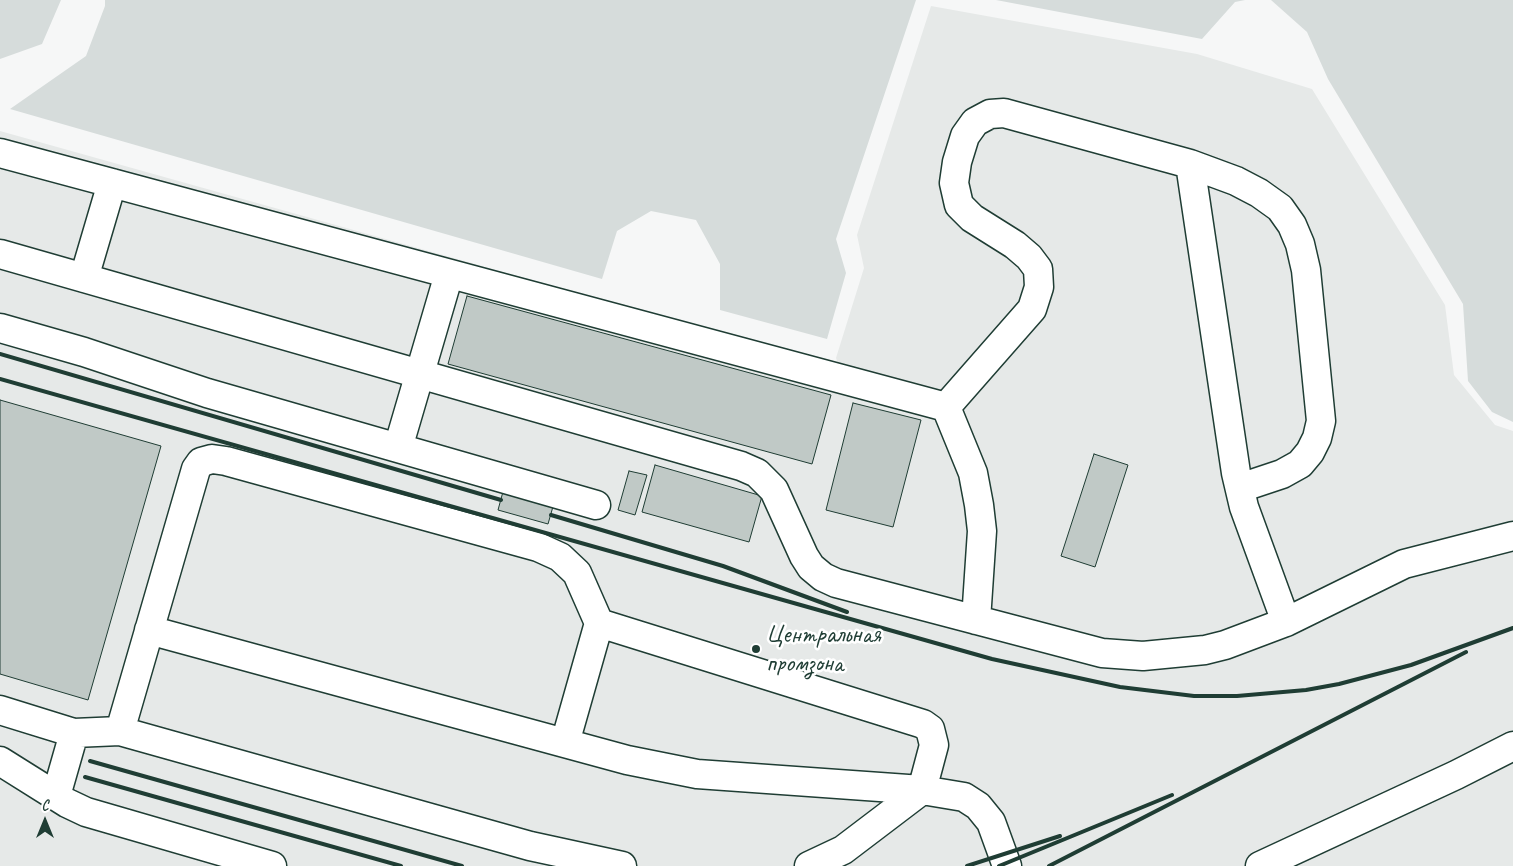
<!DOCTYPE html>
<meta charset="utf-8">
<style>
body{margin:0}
#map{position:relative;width:1513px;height:866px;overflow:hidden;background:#f6f7f7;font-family:Caveat,sans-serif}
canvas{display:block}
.north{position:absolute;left:20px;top:796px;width:50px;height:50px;-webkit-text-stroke:4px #fff;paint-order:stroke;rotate:0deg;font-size:14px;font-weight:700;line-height:20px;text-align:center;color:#1f3d34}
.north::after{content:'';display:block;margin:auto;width:18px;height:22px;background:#1f3d34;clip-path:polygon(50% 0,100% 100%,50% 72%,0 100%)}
</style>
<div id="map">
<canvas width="1513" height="866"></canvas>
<div class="north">С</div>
</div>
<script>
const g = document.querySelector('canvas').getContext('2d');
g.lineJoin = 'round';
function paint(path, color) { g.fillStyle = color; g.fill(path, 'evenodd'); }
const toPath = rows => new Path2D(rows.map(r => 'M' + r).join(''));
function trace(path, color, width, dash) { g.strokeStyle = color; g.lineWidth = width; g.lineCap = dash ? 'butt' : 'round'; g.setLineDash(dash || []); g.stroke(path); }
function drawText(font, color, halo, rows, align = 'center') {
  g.font = font + ' Caveat,sans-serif'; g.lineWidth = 5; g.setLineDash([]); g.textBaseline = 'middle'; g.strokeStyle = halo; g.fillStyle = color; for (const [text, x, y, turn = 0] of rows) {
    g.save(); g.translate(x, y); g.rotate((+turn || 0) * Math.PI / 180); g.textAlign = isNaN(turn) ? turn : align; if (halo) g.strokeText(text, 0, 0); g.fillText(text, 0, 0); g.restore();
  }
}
paint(toPath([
 [931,6,1197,54,1312,89,1445,305,1454,375,1495,425,1513,431,1513,866,0,866,0,131,839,366,836,358,864,268,857,235]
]), '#e6e9e8');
paint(toPath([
 [0,0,61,0,42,44,0,59],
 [105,0,916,0,836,239,846,273,827,339,720,310,720,264,696,220,651,211,617,231,602,279,10,109,86,56,105,6],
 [996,0,1245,0,1235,2,1202,39],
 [1271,0,1513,0,1513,422,1492,412,1468,381,1463,304,1328,79,1307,32]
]), '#d6dcdb');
const building = toPath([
 [467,296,831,395,812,464,448,364,467,296],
 [0,400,161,446,88,700,0,674,0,400],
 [853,403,921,420,893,527,826,510,853,403],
 [1094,454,1128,465,1095,567,1061,556,1094,454],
 [655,465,762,496,749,542,642,512,655,465],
 [629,471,647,475,635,515,618,510,629,471],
 [504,488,554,503,548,524,498,510,504,488]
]);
paint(building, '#c0c9c6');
trace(building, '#1f3d34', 1);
const minor = toPath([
 [0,153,946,407,973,473,979,505,982,531,976,620],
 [1190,164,1236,473,1244,507,1286,622],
 [0,254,741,466,757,473,774,490,804,556,811,567,823,577,836,583,1102,653,1143,656,1205,650,1225,645,1286,622,1404,564,1513,536],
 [84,278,112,183],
 [0,328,84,352,207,393,596,505],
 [946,407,1032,309,1039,287,1038,269,1029,257,1015,245,972,218,959,205,954,183,957,162,965,136,975,122,990,114,1004,113,1190,164,1236,181,1259,193,1280,208,1292,225,1300,244,1306,270,1321,421,1317,438,1310,452,1300,464,1282,474,1240,488],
 [398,448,449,274],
 [149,630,627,760,697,774,922,790,964,797,978,806,991,822,1007,866],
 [0,710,74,733,120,731,196,469,201,462,212,459,226,461,538,547,560,557,577,573,599,623,923,724,930,729,934,745,922,790,843,850,809,866],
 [120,731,530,846,622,866],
 [565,743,599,623],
 [0,761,67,803,86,812,272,866],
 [56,796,74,733],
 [1260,866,1456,775,1513,746]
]);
trace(minor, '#1f3d34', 31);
trace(minor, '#fff', 28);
trace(toPath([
 [0,354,501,500],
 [0,379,992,659,1120,687,1194,696,1237,696,1306,690,1339,684,1411,665,1513,628],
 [551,515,723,566,847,612],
 [90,761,462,866],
 [85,777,401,866],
 [967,866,1060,836],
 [999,866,1172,795],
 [1049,866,1466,652]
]), '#1f3d34', 4);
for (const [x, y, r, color] of [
 [756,649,5,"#1f3d34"]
]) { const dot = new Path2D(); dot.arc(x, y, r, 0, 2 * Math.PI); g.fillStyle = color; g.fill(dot); trace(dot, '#fff', 2); }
drawText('25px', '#1f3d34', '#fff', [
 ["Центральная",766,635],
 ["промзона",766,664]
], 'left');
</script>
